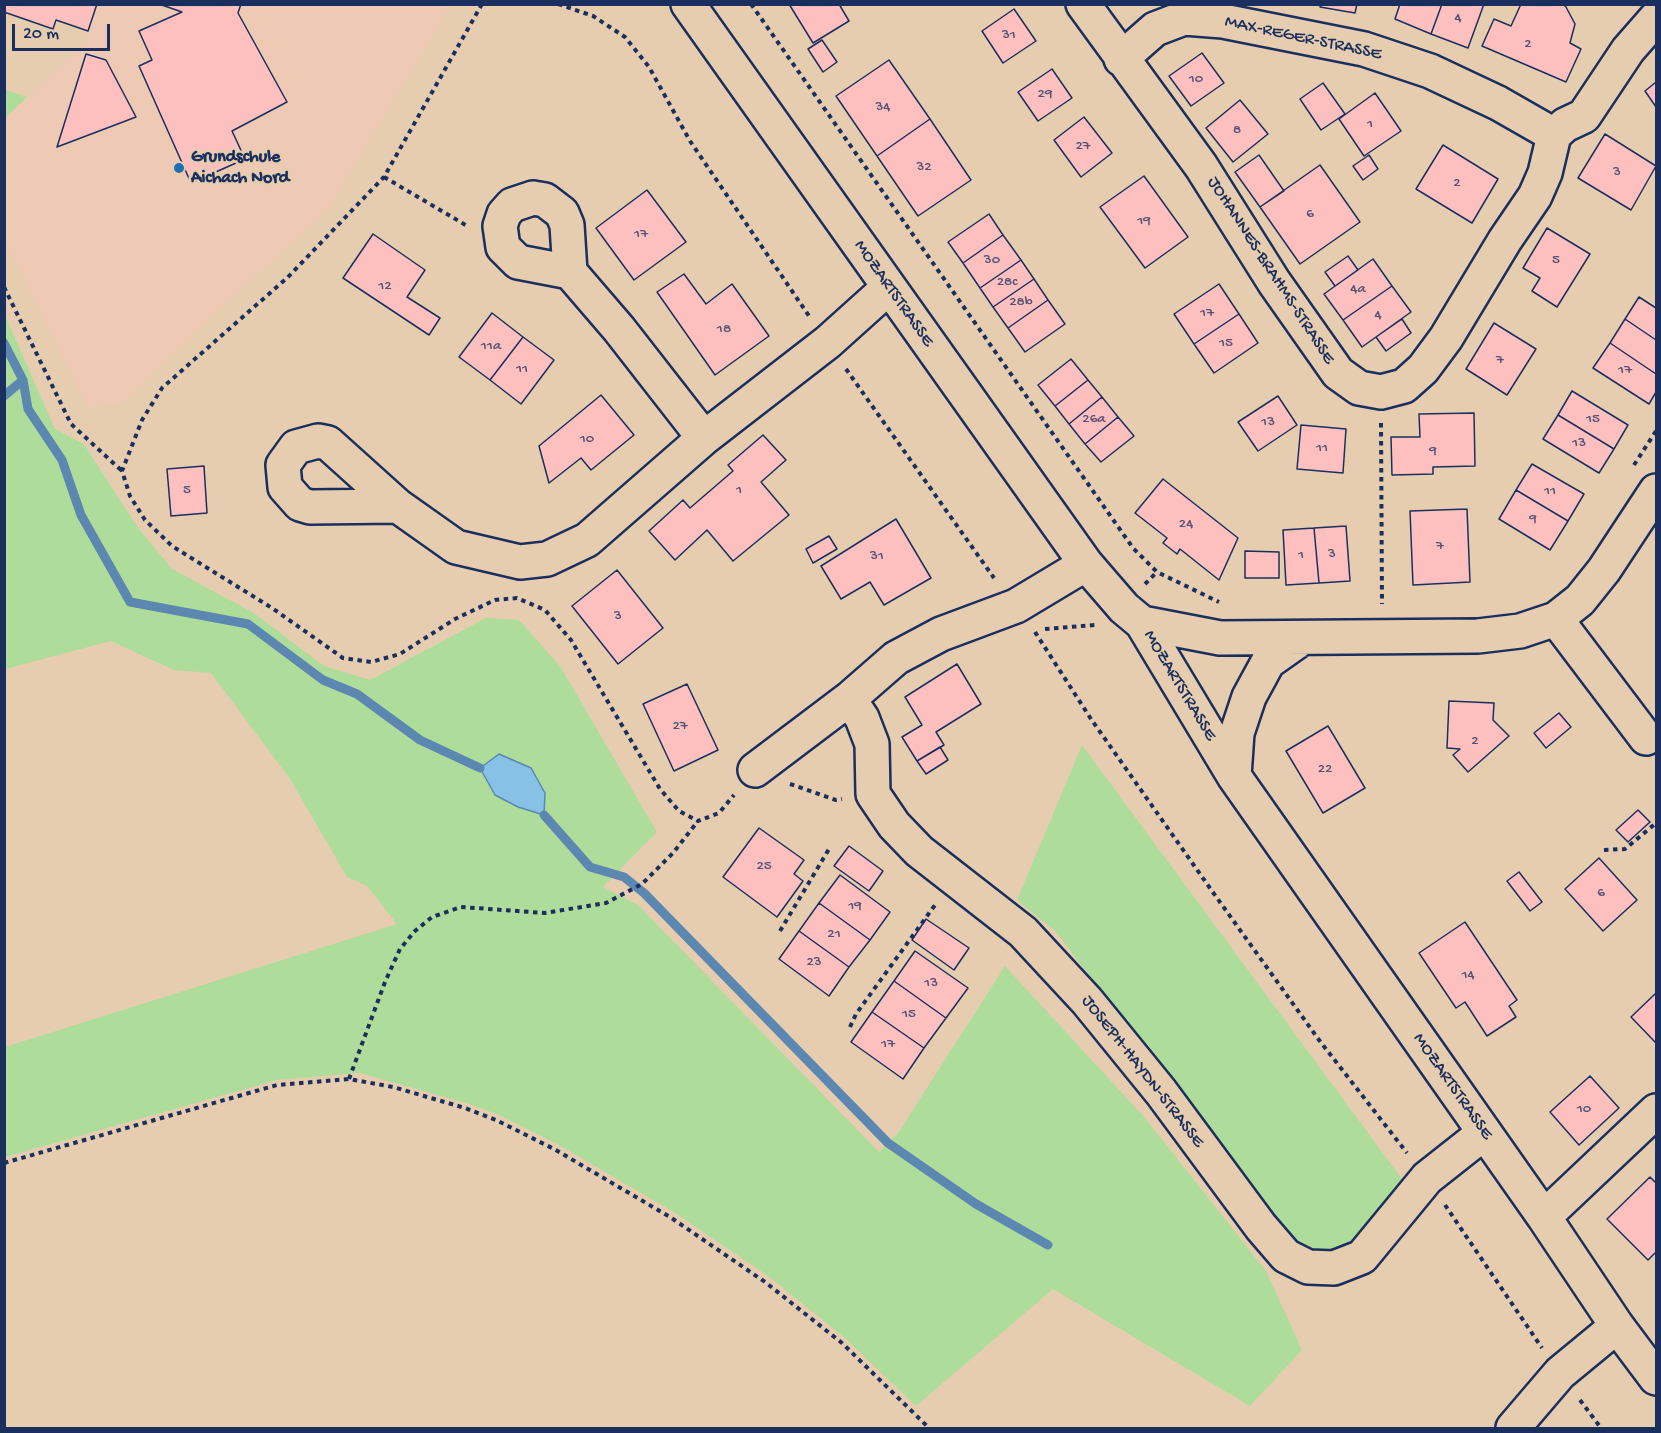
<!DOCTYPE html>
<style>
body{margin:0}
#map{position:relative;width:1661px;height:1433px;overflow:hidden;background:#e7cdaf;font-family:"Gochi Hand",sans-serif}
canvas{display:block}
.frame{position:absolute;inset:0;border:6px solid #1b2f5e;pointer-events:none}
.scale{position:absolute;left:12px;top:24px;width:98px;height:27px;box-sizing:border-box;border:3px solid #1b2f5e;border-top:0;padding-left:8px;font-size:18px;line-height:21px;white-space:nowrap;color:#1b2f5e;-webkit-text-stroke:4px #e7cdaf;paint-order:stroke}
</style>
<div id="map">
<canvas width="1661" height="1433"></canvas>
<div class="frame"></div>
<div class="scale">20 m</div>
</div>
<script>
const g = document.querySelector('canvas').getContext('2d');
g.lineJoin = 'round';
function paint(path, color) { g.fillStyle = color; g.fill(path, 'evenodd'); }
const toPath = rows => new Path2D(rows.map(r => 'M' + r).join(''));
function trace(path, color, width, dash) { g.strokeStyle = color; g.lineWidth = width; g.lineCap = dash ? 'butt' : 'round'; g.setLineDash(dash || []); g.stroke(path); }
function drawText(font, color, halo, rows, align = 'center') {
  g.font = font + ' "Gochi Hand",sans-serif'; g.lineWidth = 5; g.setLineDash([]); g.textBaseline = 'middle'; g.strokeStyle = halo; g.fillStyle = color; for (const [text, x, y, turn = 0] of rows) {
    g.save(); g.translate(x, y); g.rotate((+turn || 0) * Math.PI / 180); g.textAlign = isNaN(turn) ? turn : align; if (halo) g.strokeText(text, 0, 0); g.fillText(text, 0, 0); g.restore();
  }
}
paint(toPath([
 [99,5,448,5,447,12,327,211,219,309,124,402,88,408,5,241,5,118,87,41]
]), '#eec9b4');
paint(toPath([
 [5,90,27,97,5,118,4,90],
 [4,313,55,429,84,444,136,525,172,569,254,613,324,666,370,680,486,618,519,620,560,666,657,832,603,887,638,905,879,1152,898,1133,1005,966,1145,1118,1266,1271,1302,1350,1250,1406,1053,1289,916,1406,845,1338,768,1276,672,1211,557,1144,499,1115,469,1104,360,1073,277,1080,5,1157,5,1047,397,924,367,886,347,877,290,779,211,673,174,670,111,641,5,669],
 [1082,745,1402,1179,1360,1243,1318,1259,1286,1241,1135,1035,1056,932,1017,900]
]), '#aedc9b');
const water = toPath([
 [499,754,531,768,545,793,544,815,518,807,495,795,480,768,499,754]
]);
paint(water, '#87c2e6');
trace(water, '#5c87b0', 1.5);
trace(toPath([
 [4,343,23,380,28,409,62,460,81,515,130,602,248,624,323,680,357,694,420,740,480,768],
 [4,396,23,380],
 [544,815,590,867,624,877,644,893,888,1143,976,1204,1048,1245]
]), '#5c87b0', 9);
const building = toPath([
 [4,4,97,4,88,31,56,20,53,29,4,12,4,4],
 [159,4,241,4,238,13,287,102,232,131,245,159,191,183,139,66,152,60,139,31,182,12,159,4],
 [789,4,839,4,849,21,813,43,789,4],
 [1321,4,1357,4,1355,13,1320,7,1321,4],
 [1400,4,1442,4,1431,34,1395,19,1400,4],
 [1442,4,1484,4,1468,48,1431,34,1442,4],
 [1521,4,1563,4,1566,7,1575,24,1570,43,1581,49,1566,82,1482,46,1494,19,1511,26,1521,4],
 [1014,9,1036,41,1003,63,982,31,1014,9],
 [822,40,837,62,823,72,808,49,822,40],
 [1202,53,1224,83,1191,106,1169,76,1202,53],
 [86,54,106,60,136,117,57,147,86,54],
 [889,60,930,119,877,156,836,96,889,60],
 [1052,69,1072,98,1038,121,1018,92,1052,69],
 [1656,82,1656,107,1645,91,1656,82],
 [1323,83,1345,114,1321,130,1300,99,1323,83],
 [1375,93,1401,131,1364,156,1339,119,1375,93],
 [1240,100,1268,134,1233,162,1206,128,1240,100],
 [1084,117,1112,153,1081,177,1054,140,1084,117],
 [930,119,971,180,918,216,877,156,930,119],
 [1605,134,1656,166,1631,210,1578,178,1605,134],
 [1443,145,1498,179,1472,223,1416,189,1443,145],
 [1259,155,1284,191,1260,207,1235,172,1259,155],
 [1369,155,1378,169,1363,180,1353,166,1369,155],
 [1320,165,1360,222,1300,264,1260,207,1320,165],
 [1144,176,1188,237,1145,268,1100,207,1144,176],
 [647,190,686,242,634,280,596,228,647,190],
 [989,214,1003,235,963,263,948,242,989,214],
 [1547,228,1590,254,1557,307,1532,291,1540,278,1523,268,1547,228],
 [373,234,425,270,407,297,440,318,429,335,343,278,373,234],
 [1003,235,1021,260,980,288,963,263,1003,235],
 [1348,256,1358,270,1335,286,1325,272,1348,256],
 [1373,259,1392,286,1343,320,1324,294,1373,259],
 [1021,260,1034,279,993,307,980,288,1021,260],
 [684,274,706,304,732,284,769,336,715,375,657,292,684,274],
 [1034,279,1048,300,1008,328,993,307,1034,279],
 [1219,284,1239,314,1194,344,1174,314,1219,284],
 [1392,286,1411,312,1362,347,1343,320,1392,286],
 [1639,297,1656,308,1656,340,1625,319,1639,297],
 [1048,300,1065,324,1025,352,1008,328,1048,300],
 [492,313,523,337,490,380,459,357,492,313],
 [1239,314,1258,343,1214,373,1194,344,1239,314],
 [1402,319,1411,333,1386,351,1376,337,1402,319],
 [1625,319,1656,340,1656,374,1610,343,1625,319],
 [1494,323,1536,349,1507,395,1466,369,1494,323],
 [523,337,554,360,521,404,490,380,523,337],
 [1610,343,1656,374,1656,392,1649,404,1593,368,1610,343],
 [1071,359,1088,380,1055,406,1038,385,1071,359],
 [1088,380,1102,397,1069,424,1055,406,1088,380],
 [1572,391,1628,425,1614,449,1558,415,1572,391],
 [601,395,634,435,591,470,581,458,549,483,539,446,601,395],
 [1278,396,1297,425,1258,451,1238,422,1278,396],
 [1102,397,1118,417,1085,444,1069,424,1102,397],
 [1474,413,1475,466,1433,467,1433,474,1392,475,1391,437,1420,437,1419,414,1474,413],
 [1558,415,1614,449,1599,473,1543,439,1558,415],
 [1118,417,1134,436,1101,462,1085,444,1118,417],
 [1301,425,1346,429,1343,473,1297,469,1301,425],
 [763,435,786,460,761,482,789,515,733,561,707,530,675,560,649,531,683,500,690,508,733,471,728,465,763,435],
 [1532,464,1584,494,1568,521,1516,490,1532,464],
 [204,466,207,513,171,516,167,469,204,466],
 [1163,479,1238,538,1219,580,1180,549,1177,554,1163,543,1167,538,1135,513,1163,479],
 [1516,490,1568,521,1550,550,1499,519,1516,490],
 [1467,509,1470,582,1413,585,1410,511,1467,509],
 [896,519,931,578,884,605,870,582,841,599,821,566,896,519],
 [1346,526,1350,581,1319,583,1314,528,1346,526],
 [1314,528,1319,583,1286,585,1283,530,1314,528],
 [829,536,837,549,813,563,806,549,829,536],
 [1245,551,1279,552,1279,578,1245,578,1245,551],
 [617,570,663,628,618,664,572,606,617,570],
 [957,664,981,704,936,732,944,745,917,761,902,737,922,725,905,697,957,664],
 [687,684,718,750,674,771,643,704,687,684],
 [1449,701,1494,703,1493,720,1509,736,1468,772,1453,755,1460,749,1447,748,1449,701],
 [1559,713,1571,727,1546,748,1534,733,1559,713],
 [1328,726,1365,788,1323,813,1286,751,1328,726],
 [940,747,948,760,926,774,917,761,940,747],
 [1638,810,1650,822,1628,842,1616,830,1638,810],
 [759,828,804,860,794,874,803,881,777,917,723,877,759,828],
 [849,846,883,871,869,891,834,866,849,846],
 [1599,858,1637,900,1603,931,1565,889,1599,858],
 [1519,872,1542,902,1530,911,1507,881,1519,872],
 [840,875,890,912,870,940,819,903,840,875],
 [819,903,870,940,849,967,799,931,819,903],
 [926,919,969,948,954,970,912,940,926,919],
 [1465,922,1517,1000,1509,1006,1516,1017,1487,1036,1465,1002,1456,1008,1419,953,1465,922],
 [799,931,849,967,829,996,779,959,799,931],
 [915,951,968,988,946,1018,894,981,915,951],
 [894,981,946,1018,924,1048,872,1012,894,981],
 [1656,993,1656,1043,1631,1017,1656,993],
 [872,1012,924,1048,903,1079,851,1042,872,1012],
 [1590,1076,1619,1108,1579,1145,1550,1112,1590,1076],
 [1650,1177,1656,1183,1656,1252,1648,1260,1607,1219,1650,1177]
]);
paint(building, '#fdc0bf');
trace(building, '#1b2f5e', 1.5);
const minor = toPath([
 [688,4,1086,564,1124,608,1142,623,1234,776,1544,1217,1617,1326,1656,1378],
 [1083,4,1201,166,1274,282,1338,373,1359,388,1381,392,1404,386,1423,369,1446,338,1505,240,1535,196,1545,173,1554,135,1565,125,1584,116,1628,50,1656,18],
 [1121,59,1155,29,1184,18,1223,21,1364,49,1430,71,1498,103,1554,135],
 [533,198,545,200,562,213,567,225,570,272,518,262,503,247,500,226,504,214,512,205,533,198],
 [570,272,619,329,704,438],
 [398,506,310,507,300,504,285,487,283,465,296,447,318,441,328,443,398,506,456,547,520,562,547,559,587,540,704,438,828,342,888,288],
 [1556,619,1646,738],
 [1142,623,1220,638,1478,636,1520,631,1556,619,1580,600,1604,570,1656,491],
 [849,699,862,718,872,744,873,794,894,825,919,851,1023,932,1087,1001,1161,1092,1261,1227,1286,1256,1308,1267,1334,1268,1362,1257,1427,1178,1484,1133],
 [755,770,849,699,896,658,941,634,1016,606,1086,564],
 [1234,776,1237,733,1249,697,1268,662,1302,638],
 [1544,1217,1656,1111],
 [1513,1428,1560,1373,1617,1326]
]);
trace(minor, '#1b2f5e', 38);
trace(toPath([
 [482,4,384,177,287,278,162,388,142,420,122,471,130,496,145,520,172,546,272,608,343,658,371,662,400,654,455,619,495,600,517,598,545,610,571,640,660,789,679,811,698,821,719,813,734,795],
 [558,4,593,16,625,37,649,67,690,141,809,316],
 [751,4,1133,548,1157,572,1219,602],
 [384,177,469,227],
 [4,287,71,424,122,471],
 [846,369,994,578],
 [1381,423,1382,604],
 [1634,465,1656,431],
 [1145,584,1157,572],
 [1045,629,1095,625],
 [1035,632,1091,719,1212,891,1319,1040,1407,1153],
 [790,784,836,800,842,799],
 [1604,850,1625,849,1656,823],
 [780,931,829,849],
 [850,1027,856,1014,935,905],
 [349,1079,385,982,400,949,415,931,432,917,461,907,545,913,606,903,642,884,673,853,698,821],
 [4,1163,277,1085,349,1079,393,1087,465,1108,496,1120,554,1149,670,1217,765,1282,842,1343,929,1428],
 [1445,1205,1542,1348],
 [1580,1400,1601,1428]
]), '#1b2f5e', 4, [4.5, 4.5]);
trace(minor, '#e7cdaf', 33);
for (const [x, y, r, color] of [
 [179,168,6,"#1f6fb2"]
]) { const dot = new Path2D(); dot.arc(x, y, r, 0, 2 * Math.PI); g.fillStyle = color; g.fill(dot); trace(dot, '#e7cdaf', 2); }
drawText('15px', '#545376', null, [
 ["4",1458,19],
 ["31",1009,36],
 ["2",1528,45],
 ["10",1196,80],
 ["29",1045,95],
 ["34",883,108],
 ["1",1370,125],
 ["8",1237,131],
 ["27",1083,147],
 ["32",924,168],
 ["3",1617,173],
 ["2",1457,184],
 ["6",1310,215],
 ["19",1144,222],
 ["17",641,235],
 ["30",992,261],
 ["5",1556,261],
 ["28c",1007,283],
 ["12",385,287],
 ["4a",1358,290],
 ["28b",1021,303],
 ["17",1207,314],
 ["4",1378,316],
 ["18",724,330],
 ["15",1226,344],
 ["11a",491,347],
 ["7",1500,361],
 ["11",522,370],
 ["17",1625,371],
 ["26a",1094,420],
 ["15",1593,420],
 ["13",1268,423],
 ["10",587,440],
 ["13",1579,444],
 ["11",1322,449],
 ["9",1433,452],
 ["5",187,491],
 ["1",739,491],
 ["11",1550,492],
 ["9",1533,520],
 ["24",1186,525],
 ["7",1440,547],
 ["3",1332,555],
 ["1",1301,556],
 ["31",877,557],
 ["3",618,617],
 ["27",680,727],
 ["2",1475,742],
 ["22",1325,770],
 ["25",764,867],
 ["6",1601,894],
 ["19",855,907],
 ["21",834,935],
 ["23",814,963],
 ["14",1468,976],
 ["13",931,984],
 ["15",909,1015],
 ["17",888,1045],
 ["10",1584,1110]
]);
drawText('18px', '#1b2f5e', '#e7cdaf', [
 ["MAX-REGER-STRASSE",1303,39,12],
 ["JOHANNES-BRAHMS-STRASSE",1270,271,57],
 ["MOZARTSTRASSE",893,294,55],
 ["MOZARTSTRASSE",1179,686,59],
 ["JOSEPH-HAYDN-STRASSE",1142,1072,52],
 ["MOZARTSTRASSE",1452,1087,55]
]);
drawText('bold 18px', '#1b2f5e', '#e7cdaf', [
 ["Grundschule",191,158],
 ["Aichach Nord",191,179]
], 'left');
</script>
